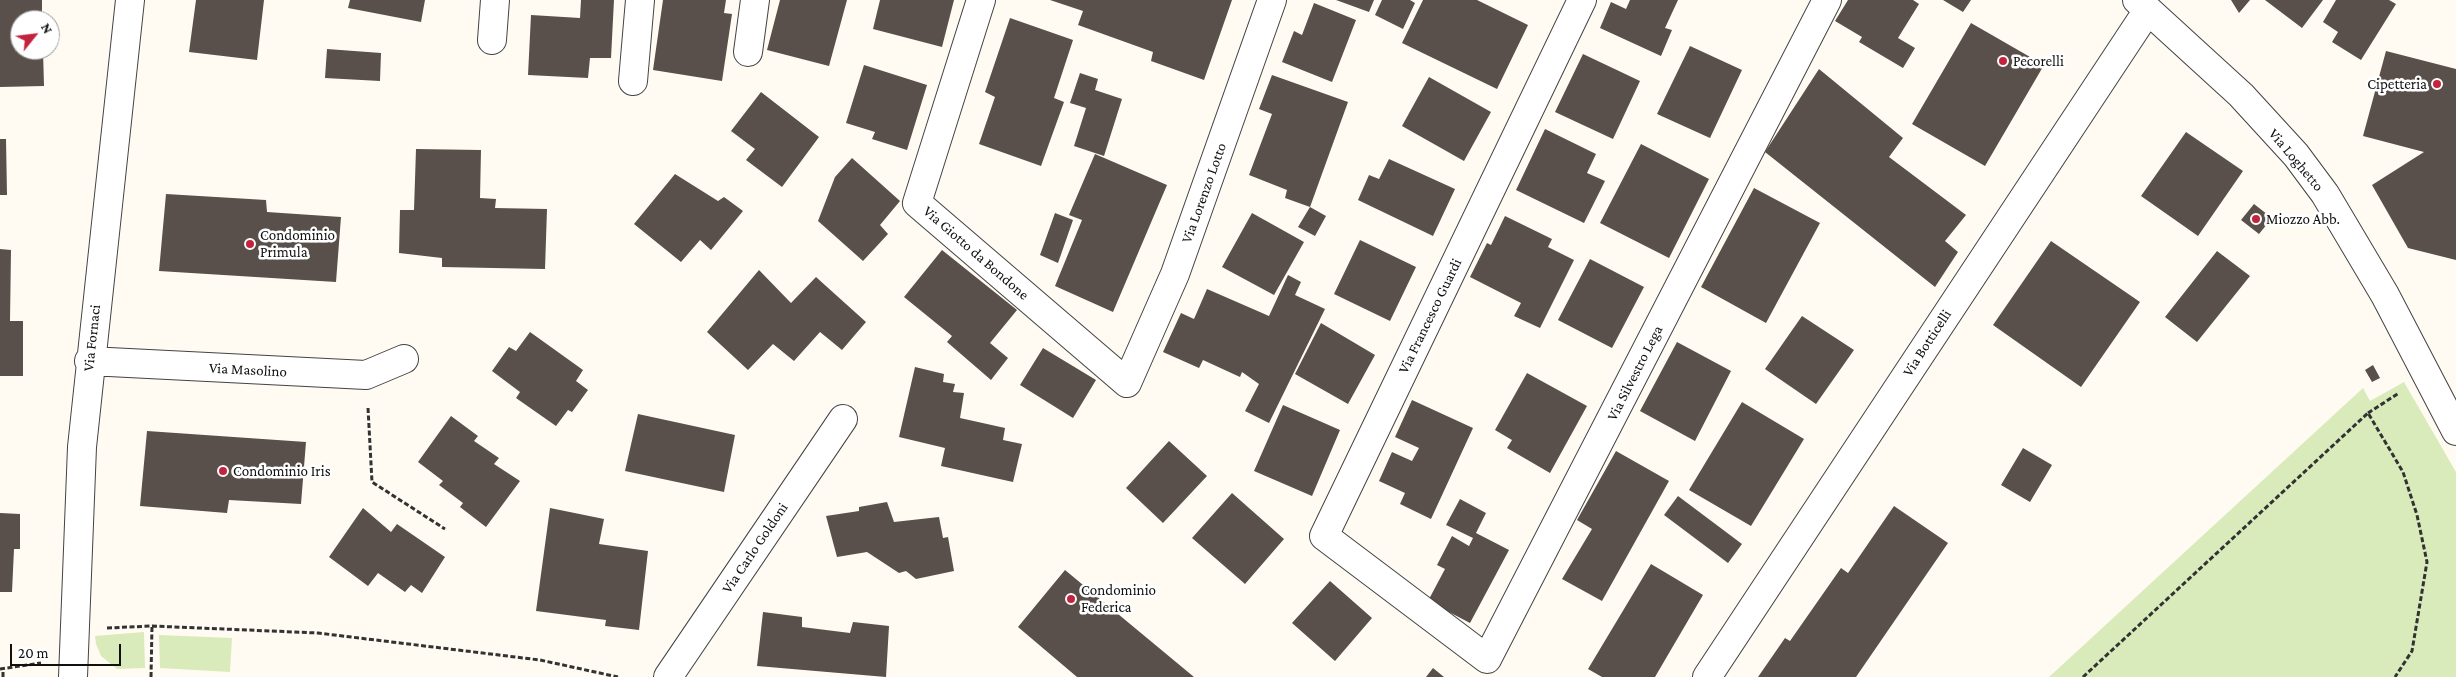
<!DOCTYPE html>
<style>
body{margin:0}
#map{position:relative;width:2456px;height:677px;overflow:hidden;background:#fffbf2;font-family:"Crimson Pro",serif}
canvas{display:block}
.north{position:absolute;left:10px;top:10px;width:50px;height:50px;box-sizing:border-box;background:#fff;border:1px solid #9f9f9f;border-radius:50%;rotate:61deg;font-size:14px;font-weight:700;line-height:20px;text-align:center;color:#101010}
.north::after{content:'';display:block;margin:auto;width:18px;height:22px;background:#c3243d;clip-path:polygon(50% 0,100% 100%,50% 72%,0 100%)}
.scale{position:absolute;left:10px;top:644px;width:111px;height:22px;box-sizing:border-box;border:2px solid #101010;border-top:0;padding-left:6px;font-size:15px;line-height:18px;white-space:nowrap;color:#101010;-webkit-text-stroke:4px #fff;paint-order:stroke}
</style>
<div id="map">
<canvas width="2456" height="677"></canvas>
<div class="north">N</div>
<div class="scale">20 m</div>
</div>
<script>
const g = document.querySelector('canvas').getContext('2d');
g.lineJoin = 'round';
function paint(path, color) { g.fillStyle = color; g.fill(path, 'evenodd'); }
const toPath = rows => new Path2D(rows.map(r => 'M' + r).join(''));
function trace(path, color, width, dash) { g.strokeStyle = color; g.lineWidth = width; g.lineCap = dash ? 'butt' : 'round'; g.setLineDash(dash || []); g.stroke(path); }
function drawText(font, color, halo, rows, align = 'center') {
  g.font = font + ' "Crimson Pro",serif'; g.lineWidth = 5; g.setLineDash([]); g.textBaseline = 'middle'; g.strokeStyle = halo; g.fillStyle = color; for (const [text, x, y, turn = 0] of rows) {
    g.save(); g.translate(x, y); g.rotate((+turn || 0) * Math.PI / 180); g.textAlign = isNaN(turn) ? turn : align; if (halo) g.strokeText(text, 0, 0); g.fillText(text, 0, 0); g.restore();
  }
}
paint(toPath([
 [2404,382,2456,472,2456,677,2049,677,2363,388,2370,401],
 [144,632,145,668,117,669,101,656,96,644,95,636],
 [159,635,232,638,230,672,160,668]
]), '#d9ebba');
paint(toPath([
 [0,0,42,0,42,20,20,20,20,50,43,50,44,86,0,87],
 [196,0,264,0,257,60,189,52],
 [350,0,425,0,421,22,348,8],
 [581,0,614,0,611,58,590,58,588,78,528,75,531,15,580,18],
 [663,0,726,0,724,13,732,14,722,81,653,70],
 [780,0,847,0,829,66,767,50],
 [880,0,954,0,942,47,873,29],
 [1050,0,1232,0,1204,80,1151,61,1153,52,1078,25,1083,11],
 [1336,0,1374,0,1369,12],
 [1382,0,1410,0,1415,3,1403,29,1375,15],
 [1423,0,1477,0,1528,25,1497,89,1402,43],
 [1630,0,1678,0,1665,28,1672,30,1661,56,1600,28,1611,2,1626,9],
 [1848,0,1913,0,1919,4,1898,38,1915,48,1903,68,1859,42,1862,37,1835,21],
 [1943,0,1971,0,1963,12],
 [2231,0,2250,0,2239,13],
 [2265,0,2323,0,2302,28],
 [2336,0,2389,0,2396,4,2361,60,2332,42,2338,32,2323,22],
 [1314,3,1356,20,1332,82,1282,62,1294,31,1302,35],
 [1010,18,1073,40,1054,98,1064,102,1041,166,979,144,995,97,985,92],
 [1971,23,2044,65,1985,166,1912,124],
 [1690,46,1742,70,1710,138,1657,114],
 [327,49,381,53,380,81,325,78],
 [2386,51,2456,69,2456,260,2408,248,2372,185,2424,152,2363,136],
 [1583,54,1640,81,1613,139,1555,112],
 [864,65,927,85,907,150,872,139,875,132,846,123],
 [1819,69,1903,138,1889,157,1966,215,1945,241,1958,252,1935,287,1765,152],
 [1080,73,1098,79,1095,90,1122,99,1104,156,1074,146,1086,108,1070,103],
 [1272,75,1348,102,1310,207,1285,198,1287,190,1249,175,1272,114,1259,109],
 [1429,77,1491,112,1464,161,1402,126],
 [761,92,819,137,782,187,746,160,755,149,731,131],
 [1545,129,1596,154,1587,173,1605,181,1584,223,1516,190],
 [2186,132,2243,171,2198,236,2141,196],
 [0,139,6,139,7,195,0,195],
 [1641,144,1709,179,1669,258,1600,223],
 [416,149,481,150,480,198,496,199,495,208,547,209,545,269,442,267,442,258,399,253,400,210,414,210],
 [1095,154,1167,185,1113,312,1055,286,1082,220,1069,215],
 [852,158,900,201,880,225,888,234,863,261,818,221,835,177],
 [1389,159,1455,189,1433,236,1358,200,1369,175,1379,179],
 [675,174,718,201,724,197,743,211,711,250,700,240,681,262,634,224],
 [1754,188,1820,223,1766,323,1701,287],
 [166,194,266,200,267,212,341,217,336,282,159,271],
 [2254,204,2272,218,2259,234,2241,220],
 [1310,207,1326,216,1315,236,1298,227],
 [1055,213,1073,220,1058,263,1040,255],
 [1252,213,1304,242,1274,295,1222,267],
 [1505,216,1552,239,1548,247,1574,260,1540,328,1514,316,1521,303,1470,277,1487,243,1491,245],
 [1360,240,1416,267,1390,321,1334,294],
 [2051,241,2140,302,2081,387,1993,325],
 [0,249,11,250,10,321,23,321,23,376,0,376],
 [942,250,1017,310,990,343,1008,358,991,380,947,342,952,336,904,297],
 [2217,251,2250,276,2197,342,2165,317],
 [1590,259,1644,287,1612,348,1558,320],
 [759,270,791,303,816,277,866,322,842,350,820,332,794,361,773,344,748,370,707,332],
 [1288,275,1301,282,1295,295,1325,309,1269,423,1245,411,1259,384,1242,372,1240,377,1203,360,1199,368,1163,352,1181,313,1194,319,1207,289,1269,316],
 [1802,316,1854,350,1816,404,1765,369],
 [1321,323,1375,355,1348,404,1295,374],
 [530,332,583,370,576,381,588,390,572,412,568,410,556,426,516,398,520,392,492,371,509,347,516,351],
 [1677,342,1731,371,1695,441,1640,411],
 [1043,348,1096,380,1073,418,1020,385],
 [2373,365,2380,378,2372,382,2365,370],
 [915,367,944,374,943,382,955,384,953,392,964,393,960,418,1005,428,1003,440,1022,444,1013,482,941,466,945,448,899,437],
 [1527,373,1587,406,1550,473,1507,448,1512,440,1495,430],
 [1412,400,1473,428,1431,519,1400,504,1405,493,1379,481,1392,452,1412,461,1419,448,1395,437],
 [1742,402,1804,439,1751,526,1689,490],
 [1283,405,1340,430,1312,496,1254,471],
 [638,414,735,435,724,492,625,471],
 [451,416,478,436,474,441,499,458,494,464,520,481,486,527,460,507,463,503,439,485,443,481,418,462],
 [147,431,306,442,301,504,229,500,227,513,140,506],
 [1169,441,1207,476,1163,523,1126,488],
 [2023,448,2052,465,2030,502,2001,485],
 [1616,451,1669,481,1602,601,1562,579,1592,529,1577,520],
 [1232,493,1284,539,1245,584,1192,538],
 [1678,496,1742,544,1728,563,1664,515],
 [1460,499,1486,513,1476,533,1509,550,1470,623,1428,601,1445,569,1437,565,1452,536,1469,546,1473,538,1446,525],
 [887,502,894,522,939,517,943,538,948,537,954,571,916,579,906,571,899,573,867,552,837,557,826,516,859,511,859,507],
 [1894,506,1948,543,1856,677,1758,677,1785,638,1790,641,1841,568,1848,573],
 [363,508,391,532,397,524,445,557,422,593,411,585,405,592,378,573,368,586,329,557],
 [550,508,604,519,599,544,648,551,639,630,605,626,606,620,536,611],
 [0,513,20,514,20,549,14,549,12,592,0,592],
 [1651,564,1703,595,1655,677,1602,677,1588,669],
 [1065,570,1194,677,1077,677,1018,627],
 [1330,581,1372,618,1335,661,1292,623],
 [763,612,802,617,802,627,850,633,853,622,889,626,886,677,757,666],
 [1433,668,1444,677,1426,677]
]), '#594f4b');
const minor = toPath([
 [981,0,917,203,1127,383,1175,274,1272,0],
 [1582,0,1324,536,1487,659,1827,0],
 [2137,0,2241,95,2296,155,2325,194,2385,295,2456,431],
 [492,40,495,0],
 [748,52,755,0],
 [633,81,640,0],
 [89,361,366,375,404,359],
 [73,677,82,447,130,0],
 [668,677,843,419],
 [1707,677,2148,10]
]);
trace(minor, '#434343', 30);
trace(toPath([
 [368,408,372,482,445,529],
 [2368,413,2399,393],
 [107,628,152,626,318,633,540,660,618,677],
 [0,669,41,663],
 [3,677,3,669],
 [151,677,152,626],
 [2083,677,2368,413,2403,472,2417,515,2427,562,2412,651,2395,677]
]), '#323232', 3, [5, 2.5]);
trace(minor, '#fff', 28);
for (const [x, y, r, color] of [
 [2003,61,5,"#c3243d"],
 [2437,84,5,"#c3243d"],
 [2256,219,5,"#c3243d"],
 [250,244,5,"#c3243d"],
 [223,471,5,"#c3243d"],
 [1071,599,5,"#c3243d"]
]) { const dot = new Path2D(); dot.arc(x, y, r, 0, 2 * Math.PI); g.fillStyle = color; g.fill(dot); trace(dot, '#fff', 2); }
drawText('15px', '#101010', '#fff', [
 ["Pecorelli",2013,61],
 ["Cipetteria",2427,84,"right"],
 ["Miozzo Abb.",2266,219],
 ["Condominio",260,235],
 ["Primula",260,252],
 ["Condominio Iris",233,471],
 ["Condominio",1081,590],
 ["Federica",1081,607]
], 'left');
drawText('15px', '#101010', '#fff', [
 ["Via Loghetto",2296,160,50],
 ["Via Lorenzo Lotto",1204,193,-70],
 ["Via Giotto da Bondone",976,253,41],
 ["Via Francesco Guardi",1430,316,-64],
 ["Via Fornaci",92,338,-84],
 ["Via Botticelli",1927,343,-57],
 ["Via Masolino",248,370,3],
 ["Via Silvestro Lega",1635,373,-63],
 ["Via Carlo Goldoni",755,548,-56]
]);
</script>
